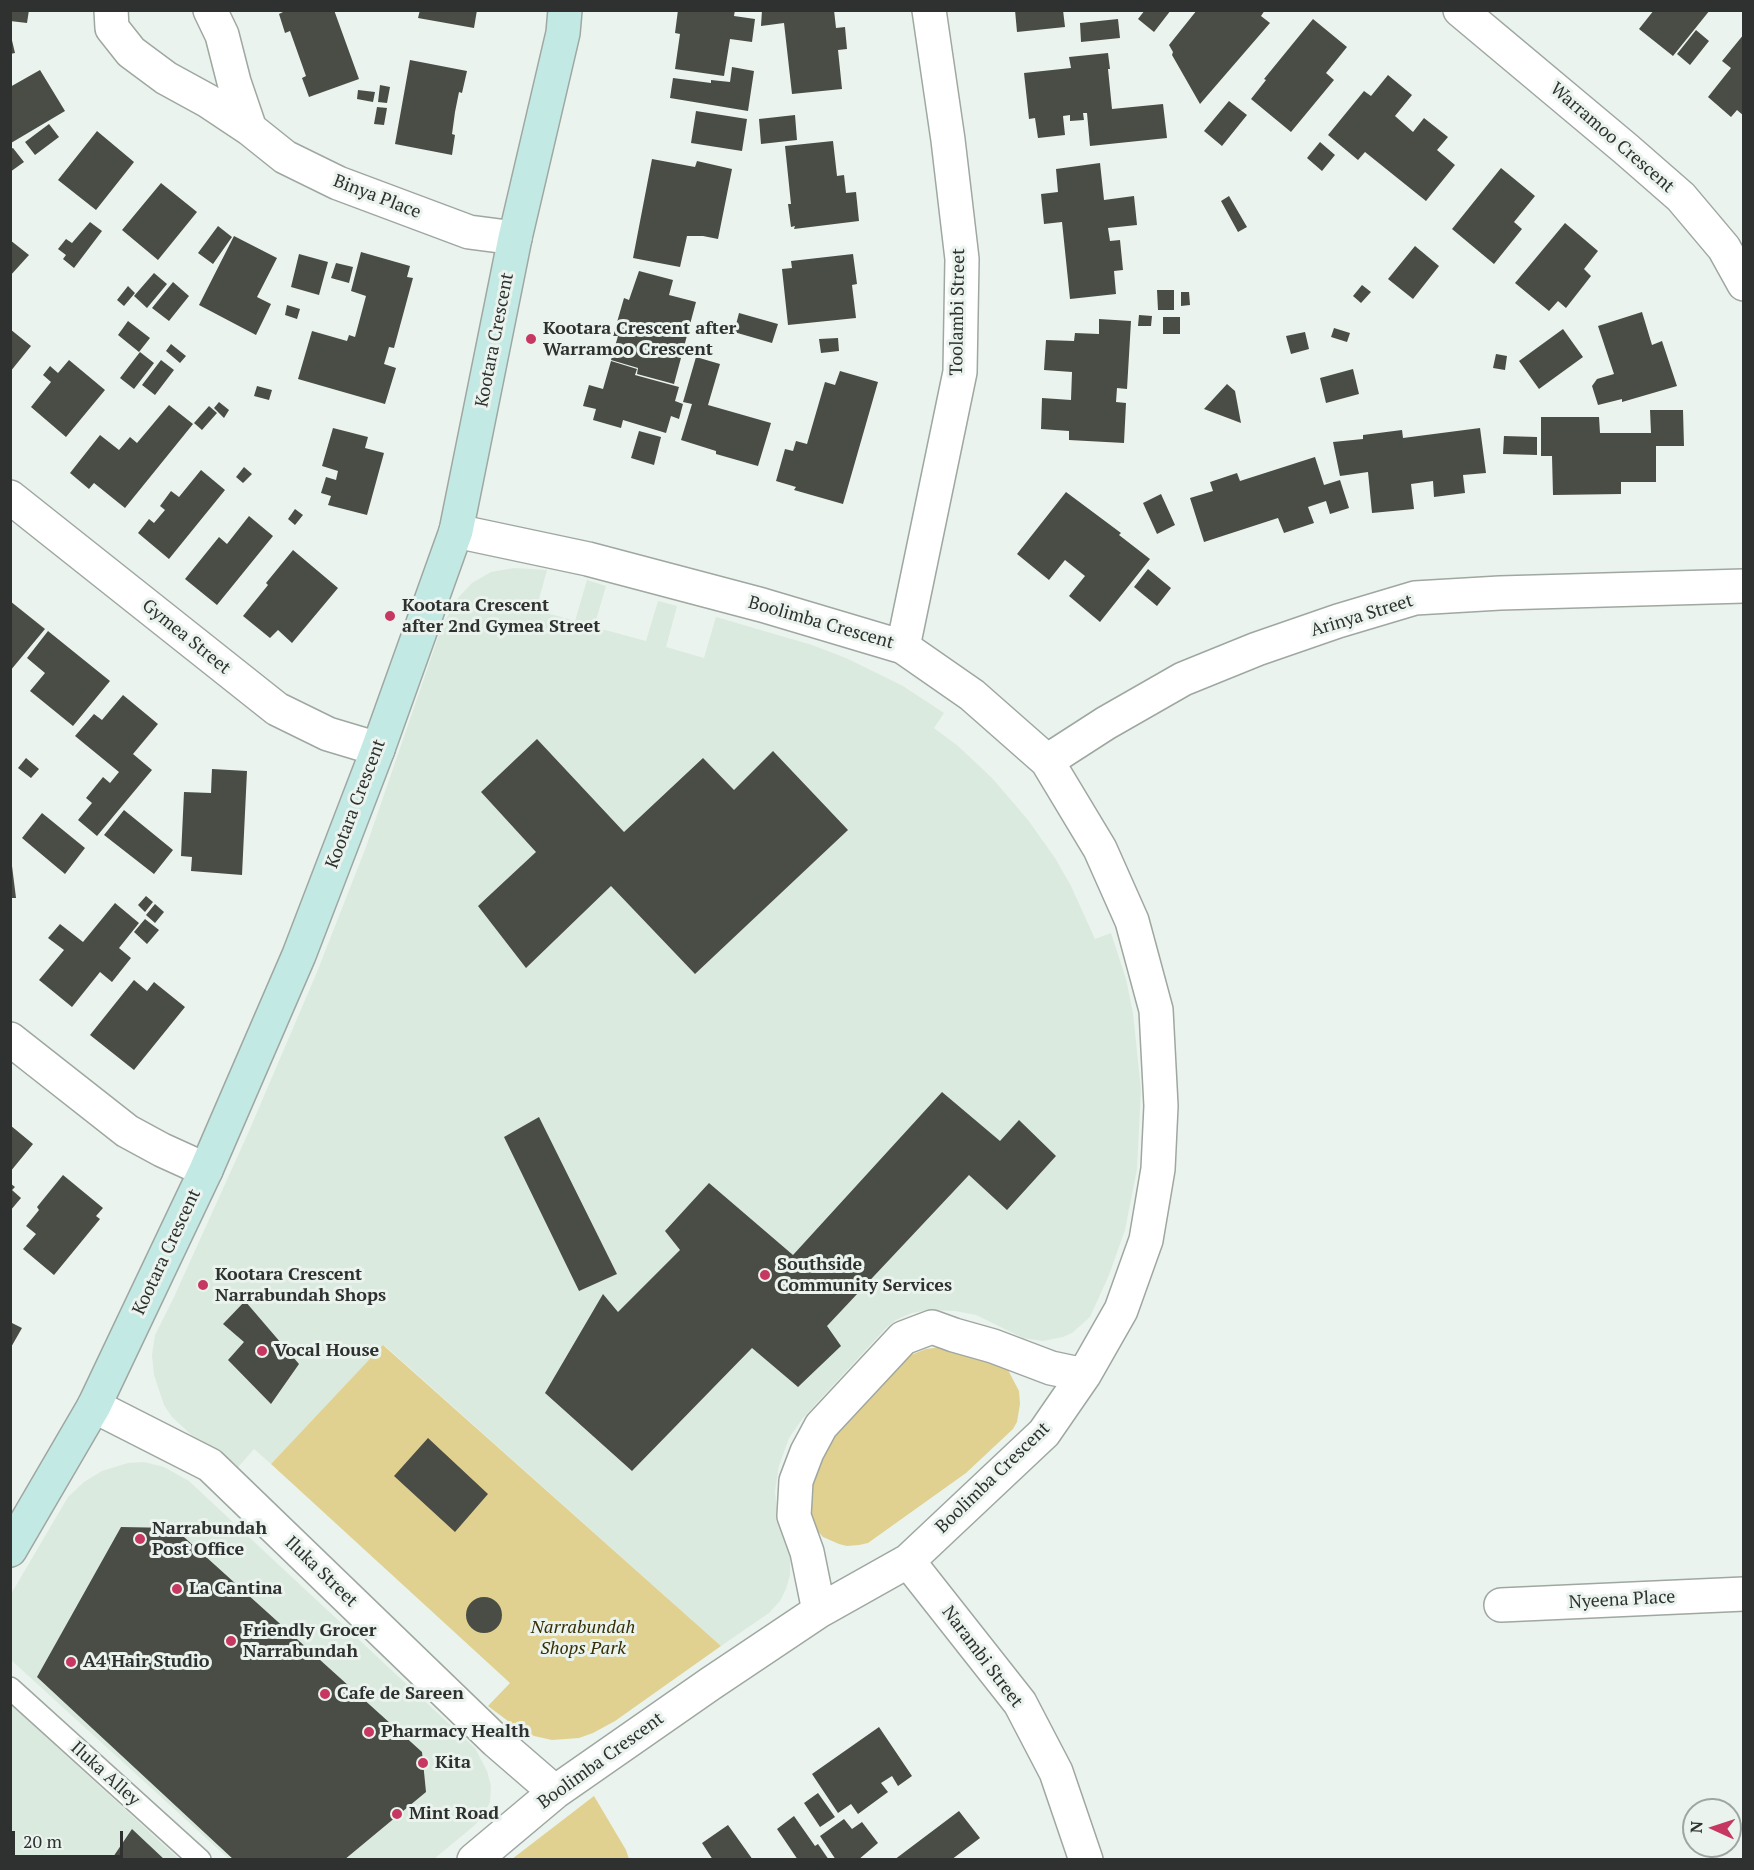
<!DOCTYPE html>
<style>
body{margin:0}
#map{position:relative;width:1754px;height:1870px;overflow:hidden;background:#eaf3ed;font-family:"PT Serif",serif}
canvas{display:block}
.frame{position:absolute;inset:0;border:12px solid #2e312f;pointer-events:none}
.north{position:absolute;left:1682px;top:1798px;width:60px;height:60px;box-sizing:border-box;background:#eaf3ed;border:2px solid #9fa5a1;border-radius:50%;rotate:273deg;font-size:16px;font-weight:700;line-height:24px;text-align:center;color:#2e312f}
.north::after{content:'';display:block;margin:auto;width:21px;height:27px;background:#c63862;clip-path:polygon(50% 0,100% 100%,50% 72%,0 100%)}
.scale{position:absolute;left:12px;top:1831px;width:111px;height:27px;box-sizing:border-box;border:3px solid #2e312f;border-top:0;padding-left:8px;font-size:18px;line-height:21px;white-space:nowrap;color:#2e312f;-webkit-text-stroke:4px #eaf3ed;paint-order:stroke}
</style>
<div id="map">
<canvas width="1754" height="1870"></canvas>
<div class="frame"></div>
<div class="north">N</div>
<div class="scale">20 m</div>
</div>
<script>
const g = document.querySelector('canvas').getContext('2d');
g.lineJoin = 'round';
function paint(path, color) { g.fillStyle = color; g.fill(path, 'evenodd'); }
const toPath = rows => new Path2D(rows.map(r => 'M' + r).join(''));
function trace(path, color, width, dash) { g.strokeStyle = color; g.lineWidth = width; g.lineCap = dash ? 'butt' : 'round'; g.setLineDash(dash || []); g.stroke(path); }
function drawText(font, color, halo, rows, align = 'center') {
  g.font = font + ' "PT Serif",serif'; g.lineWidth = 6; g.setLineDash([]); g.textBaseline = 'middle'; g.strokeStyle = halo; g.fillStyle = color; for (const [text, x, y, turn = 0] of rows) {
    g.save(); g.translate(x, y); g.rotate((+turn || 0) * Math.PI / 180); g.textAlign = isNaN(turn) ? turn : align; if (halo) g.strokeText(text, 0, 0); g.fillText(text, 0, 0); g.restore();
  }
}
paint(toPath([
 [514,568,547,570,536,610,575,621,587,580,606,586,594,627,646,641,658,601,677,606,666,647,704,658,716,617,812,645,846,658,903,686,944,713,934,728,958,746,992,778,1028,820,1055,858,1071,886,1095,939,1111,933,1126,979,1133,1013,1141,1090,1137,1169,1125,1230,1109,1275,1090,1317,1072,1333,1063,1337,1043,1341,1023,1338,976,1315,955,1311,929,1310,912,1313,896,1320,886,1328,803,1418,789,1438,779,1466,775,1491,778,1520,790,1558,790,1575,786,1589,780,1601,769,1613,721,1646,384,1345,271,1464,254,1449,233,1473,172,1417,164,1405,154,1375,152,1355,155,1335,174,1297,249,1131,317,972,366,847,442,626,457,599,472,583,491,572],
 [144,1462,164,1467,189,1481,475,1748,487,1771,491,1786,490,1802,483,1815,475,1825,434,1859,229,1859,11,1660,11,1594,68,1497,84,1482,102,1471,128,1463],
 [10,1704,21,1714,179,1859,11,1859]
]), '#dbeadf');
paint(toPath([
 [383,1345,721,1646,615,1721,593,1733,579,1738,552,1740,534,1736,512,1724,488,1706,510,1683,271,1464],
 [949,1346,1005,1367,1008,1370,1019,1391,1020,1404,1017,1422,1013,1429,966,1473,868,1543,859,1545,847,1546,839,1544,823,1537,814,1527,808,1506,815,1458,903,1358,926,1349],
 [594,1796,626,1850,629,1859,512,1859]
]), '#e1d190');
paint(toPath([
 [10,10,29,10,27,23,10,21],
 [287,10,334,10,359,79,309,97,302,78,306,76,290,31,285,33,279,14],
 [420,10,477,10,474,28,418,18],
 [678,10,735,10,734,16,755,19,752,42,730,39,724,76,675,69,680,34,675,33],
 [762,10,834,10,836,28,845,27,847,49,838,50,842,89,792,94,784,23,761,26],
 [1015,10,1063,10,1065,27,1017,32],
 [1145,10,1171,10,1154,32,1138,19],
 [1197,10,1265,10,1261,16,1270,23,1200,104,1172,55,1173,52,1169,45],
 [1654,10,1710,10,1673,56,1639,29],
 [1118,19,1120,38,1081,42,1080,23],
 [1313,19,1347,47,1326,73,1334,80,1291,132,1251,99,1266,80,1264,79],
 [1696,30,1709,41,1690,65,1677,54],
 [10,32,15,53,10,54],
 [1744,34,1744,116,1737,110,1731,117,1708,97,1731,68,1722,61],
 [1108,53,1110,69,1108,69,1112,109,1163,104,1167,138,1090,146,1087,113,1083,113,1084,120,1070,121,1070,115,1063,116,1065,135,1038,138,1035,118,1029,119,1024,73,1071,68,1069,57],
 [410,60,467,71,462,93,459,92,455,112,452,134,455,135,452,155,395,144],
 [732,67,754,71,748,111,670,98,673,78,711,83,711,80,730,82],
 [40,70,65,111,11,143,10,87],
 [1388,75,1412,95,1395,116,1413,132,1424,118,1448,137,1437,150,1455,165,1426,201,1365,152,1358,160,1328,135,1364,91,1371,96],
 [380,85,390,87,387,103,378,102],
 [358,90,375,92,373,102,357,99],
 [1229,101,1247,115,1222,146,1204,131],
 [377,107,387,108,384,125,374,124],
 [696,111,747,119,742,151,691,143],
 [795,115,797,140,761,144,759,119],
 [49,124,59,137,35,155,25,142],
 [97,131,134,162,96,210,58,180],
 [833,141,837,176,844,175,846,193,856,192,859,221,794,229,795,226,791,227,788,204,791,204,785,146],
 [1320,142,1335,155,1322,171,1307,158],
 [13,148,24,162,10,172,10,149],
 [652,159,695,167,697,161,732,169,718,239,703,236,687,236,680,267,633,258],
 [1100,163,1104,200,1134,196,1137,225,1108,228,1110,241,1120,240,1123,270,1114,271,1116,294,1070,299,1062,222,1044,224,1041,194,1058,192,1056,169],
 [1501,168,1535,196,1514,222,1522,229,1494,264,1452,229],
 [161,183,197,212,158,260,122,230],
 [1229,196,1247,227,1238,232,1221,201],
 [90,222,102,231,74,268,63,259,66,255,58,249,66,239,72,243],
 [1565,223,1598,251,1584,269,1591,276,1566,308,1558,301,1549,311,1515,283],
 [218,226,232,237,213,264,198,253],
 [234,236,277,258,257,297,271,304,256,335,199,305],
 [10,240,29,255,10,276],
 [1415,246,1439,266,1413,299,1388,279],
 [361,252,410,266,407,277,413,278,394,348,389,347,384,364,396,368,385,404,298,379,312,331,347,341,349,335,355,337,366,296,351,291],
 [299,254,328,262,319,295,291,287],
 [853,254,857,284,852,285,856,318,788,325,782,269,792,268,791,261],
 [336,263,353,267,349,283,331,278],
 [639,271,673,280,669,295,696,302,674,384,637,374,638,368,611,360,618,336,613,336,624,298,629,300],
 [154,273,167,284,147,308,134,296],
 [173,282,189,296,169,321,152,308],
 [1362,285,1371,292,1361,303,1353,296],
 [128,286,135,293,124,306,117,300],
 [1157,290,1174,290,1174,310,1158,310],
 [1181,292,1189,292,1190,305,1181,306],
 [287,305,300,309,297,319,285,315],
 [1642,312,1652,345,1662,341,1677,386,1622,402,1622,399,1598,405,1592,386,1597,379,1614,374,1598,326],
 [739,313,778,324,772,343,734,332],
 [1139,315,1152,316,1151,326,1138,326],
 [1163,317,1180,317,1180,334,1163,334],
 [1099,319,1131,321,1127,389,1117,388,1116,402,1126,403,1124,443,1069,440,1069,431,1041,429,1042,398,1071,400,1072,372,1044,370,1046,340,1074,341,1075,333,1099,334],
 [128,321,150,338,139,352,118,335],
 [1334,328,1350,333,1347,342,1331,337],
 [10,329,31,346,10,372],
 [1563,329,1583,357,1539,389,1519,361],
 [1305,332,1309,349,1291,354,1286,336],
 [838,338,839,351,821,353,819,339],
 [171,344,186,356,180,363,166,351],
 [140,352,154,363,134,389,120,378],
 [1496,354,1507,356,1505,370,1493,368],
 [696,357,720,364,708,405,771,423,758,466,716,454,716,451,681,440,692,404,683,402],
 [69,360,105,390,66,437,31,407,51,382,43,375,50,366,58,373],
 [161,360,174,370,155,395,142,385],
 [611,361,637,369,635,375,679,387,675,401,683,404,679,419,671,416,666,433,623,420,621,428,593,420,596,409,583,406,589,385,603,389],
 [1353,369,1359,394,1326,403,1320,378],
 [840,371,878,382,843,504,794,490,796,487,776,481,785,449,793,451,796,441,807,444,825,382,835,385],
 [1227,384,1235,391,1241,423,1204,409],
 [257,386,272,390,269,400,254,396],
 [219,402,229,410,224,418,214,408],
 [169,405,193,424,125,508,94,483,89,489,70,473,100,435,119,450,130,437,137,443],
 [209,406,217,413,202,430,194,423],
 [1650,410,1683,410,1684,446,1656,446,1656,482,1621,482,1621,494,1553,495,1552,456,1541,456,1541,417,1599,417,1600,433,1651,433],
 [333,428,368,437,365,448,384,453,367,515,328,505,331,496,321,493,326,477,336,480,338,471,322,466],
 [1480,428,1486,473,1463,475,1465,493,1434,497,1433,481,1411,484,1414,509,1372,513,1368,472,1340,476,1333,442,1363,439,1363,435,1402,430,1403,438],
 [639,431,661,437,654,465,631,458],
 [1504,436,1537,437,1537,455,1503,454],
 [1315,457,1324,485,1340,480,1349,508,1330,514,1326,501,1308,507,1314,523,1284,533,1278,518,1204,542,1190,498,1213,491,1210,482,1237,473,1240,481],
 [244,467,252,474,243,483,236,477],
 [201,470,225,490,169,559,138,533,149,519,154,523,165,510,160,506,171,491,179,497],
 [1066,492,1121,533,1119,535,1150,559,1100,622,1069,596,1085,576,1065,560,1049,580,1017,554],
 [1161,494,1175,525,1157,534,1143,503],
 [295,509,303,515,295,525,288,519],
 [249,516,273,536,217,605,185,579,219,537,227,544],
 [293,550,338,588,292,643,278,630,270,638,243,616,268,585,266,583],
 [1148,569,1171,588,1157,606,1134,587],
 [10,601,45,629,10,671],
 [48,631,110,681,73,726,30,691,45,673,27,658],
 [123,695,158,724,133,754,152,770,97,836,78,820,92,803,86,798,103,777,110,783,119,772,75,736,94,714,102,720],
 [537,739,624,832,703,758,734,790,773,751,848,830,695,974,611,886,526,968,478,906,536,852,481,792],
 [26,758,39,769,31,778,18,768],
 [212,769,247,771,242,875,191,871,192,857,181,856,184,792,211,793],
 [124,810,173,850,154,874,104,835],
 [42,813,85,848,65,874,22,838],
 [10,866,12,866,16,898,10,898],
 [146,896,153,902,145,912,138,905],
 [115,903,139,923,119,948,131,958,112,982,100,972,72,1007,39,980,64,950,48,938,60,924,83,942],
 [155,904,164,912,155,923,146,915],
 [145,919,159,930,147,944,134,932],
 [134,980,147,991,154,982,185,1007,134,1070,90,1035],
 [942,1092,1000,1141,1019,1120,1056,1156,1007,1210,969,1175,827,1326,841,1346,798,1387,752,1348,632,1471,545,1393,603,1294,618,1312,680,1250,665,1231,709,1183,793,1255],
 [539,1117,617,1274,579,1291,504,1137],
 [10,1125,33,1144,10,1172],
 [63,1175,103,1208,96,1216,100,1219,54,1275,23,1249,36,1234,26,1226,39,1210,37,1207],
 [10,1183,15,1187,12,1190,21,1198,10,1211],
 [245,1301,299,1364,271,1404,228,1360,244,1342,223,1324],
 [10,1322,22,1328,10,1349],
 [428,1438,488,1494,455,1532,394,1476],
 [121,1527,174,1528,422,1752,426,1792,344,1860,234,1860,37,1677],
 '466 1615a18 18 0 1 1 36 0a18 18 0 1 1-36 0Z',
 [879,1727,912,1776,898,1786,892,1776,881,1783,888,1792,858,1814,851,1804,838,1813,812,1774],
 [818,1793,835,1817,820,1827,804,1803],
 [959,1811,980,1838,951,1860,894,1860],
 [794,1816,815,1846,818,1844,829,1860,798,1860,777,1829],
 [844,1819,852,1829,862,1822,878,1843,858,1860,836,1860,820,1836],
 [728,1825,753,1860,713,1860,702,1843],
 [132,1829,165,1860,111,1860]
]), '#4a4d46');
const lane = toPath([
 [10,1688,200,1860]
]);
const street = toPath([
 [111,10,112,28,131,52,166,78,208,101,250,129,285,157,338,183,469,232,515,238],
 [210,10,222,35,234,82,250,129],
 [1460,10,1626,149,1681,197,1724,248,1744,284],
 [10,497,277,709,328,734,378,749],
 [456,531,588,559,762,605,903,647,972,695,1047,761,1100,849,1132,921,1156,1010,1161,1106,1158,1169,1146,1240,1121,1310,1084,1375,1044,1433,908,1561,819,1611,710,1684,555,1792,474,1860],
 [903,647,960,372,962,259,948,140,929,10],
 [1047,761,1106,723,1183,679,1257,649,1338,621,1415,598,1500,593,1744,586],
 [10,1039,127,1131,162,1150,206,1170],
 [94,1406,210,1465,496,1741,555,1792],
 [908,1561,1020,1703,1056,1772,1086,1860],
 [1501,1605,1744,1594],
 [819,1611,807,1552,794,1516,796,1481,807,1452,821,1426,903,1338,932,1327,954,1335,993,1346,1051,1368,1084,1375]
]);
const secondary = toPath([
 [10,1550,94,1406,206,1170,299,955,378,749,456,531,515,238,563,33,565,10]
]);
trace(lane, '#9fa7a1', 24);
trace(street, '#9fa7a1', 36);
trace(secondary, '#9fa7a1', 36);
trace(lane, '#fff', 21);
trace(street, '#fff', 33);
trace(secondary, '#c3e9e5', 33);
for (const [x, y, r, color] of [
 [531,339,6,"#c63862"],
 [390,616,6,"#c63862"],
 [765,1275,6,"#c63862"],
 [203,1285,6,"#c63862"],
 [262,1351,6,"#c63862"],
 [140,1539,6,"#c63862"],
 [177,1589,6,"#c63862"],
 [231,1641,6,"#c63862"],
 [71,1662,6,"#c63862"],
 [325,1694,6,"#c63862"],
 [369,1732,6,"#c63862"],
 [423,1763,6,"#c63862"],
 [397,1814,6,"#c63862"]
]) { const dot = new Path2D(); dot.arc(x, y, r, 0, 2 * Math.PI); g.fillStyle = color; g.fill(dot); trace(dot, '#eaf3ed', 2); }
drawText('18px', '#2e312f', '#eaf3ed', [
 ["Warramoo Crescent",1612,138,41],
 ["Binya Place",377,197,21],
 ["Toolambi Street",958,312,-89],
 ["Kootara Crescent",495,340,-79],
 ["Arinya Street",1362,616,-17],
 ["Boolimba Crescent",821,623,16],
 ["Gymea Street",186,637,39],
 ["Kootara Crescent",356,804,-69],
 ["Kootara Crescent",167,1252,-65],
 ["Boolimba Crescent",993,1478,-44],
 ["Iluka Street",321,1572,44],
 ["Nyeena Place",1622,1600,-3],
 ["Narambi Street",982,1657,53],
 ["Boolimba Crescent",601,1761,-36],
 ["Iluka Alley",105,1774,42]
]);
drawText('bold 18px', '#2e312f', '#eaf3ed', [
 ["Kootara Crescent after",543,329],
 ["Warramoo Crescent",543,350],
 ["Kootara Crescent",402,606],
 ["after 2nd Gymea Street",402,627],
 ["Southside",777,1265],
 ["Community Services",777,1286],
 ["Kootara Crescent",215,1275],
 ["Narrabundah Shops",215,1296],
 ["Vocal House",274,1351],
 ["Narrabundah",152,1529],
 ["Post Office",152,1550],
 ["La Cantina",189,1589],
 ["Friendly Grocer",243,1631],
 ["Narrabundah",243,1652],
 ["A4 Hair Studio",83,1662],
 ["Cafe de Sareen",337,1694],
 ["Pharmacy Health",381,1732],
 ["Kita",435,1763],
 ["Mint Road",409,1814]
], 'left');
drawText('italic 18px', '#362d02', '#eaf3ed', [
 ["Narrabundah",583,1628],
 ["Shops Park",583,1649]
]);
</script>
